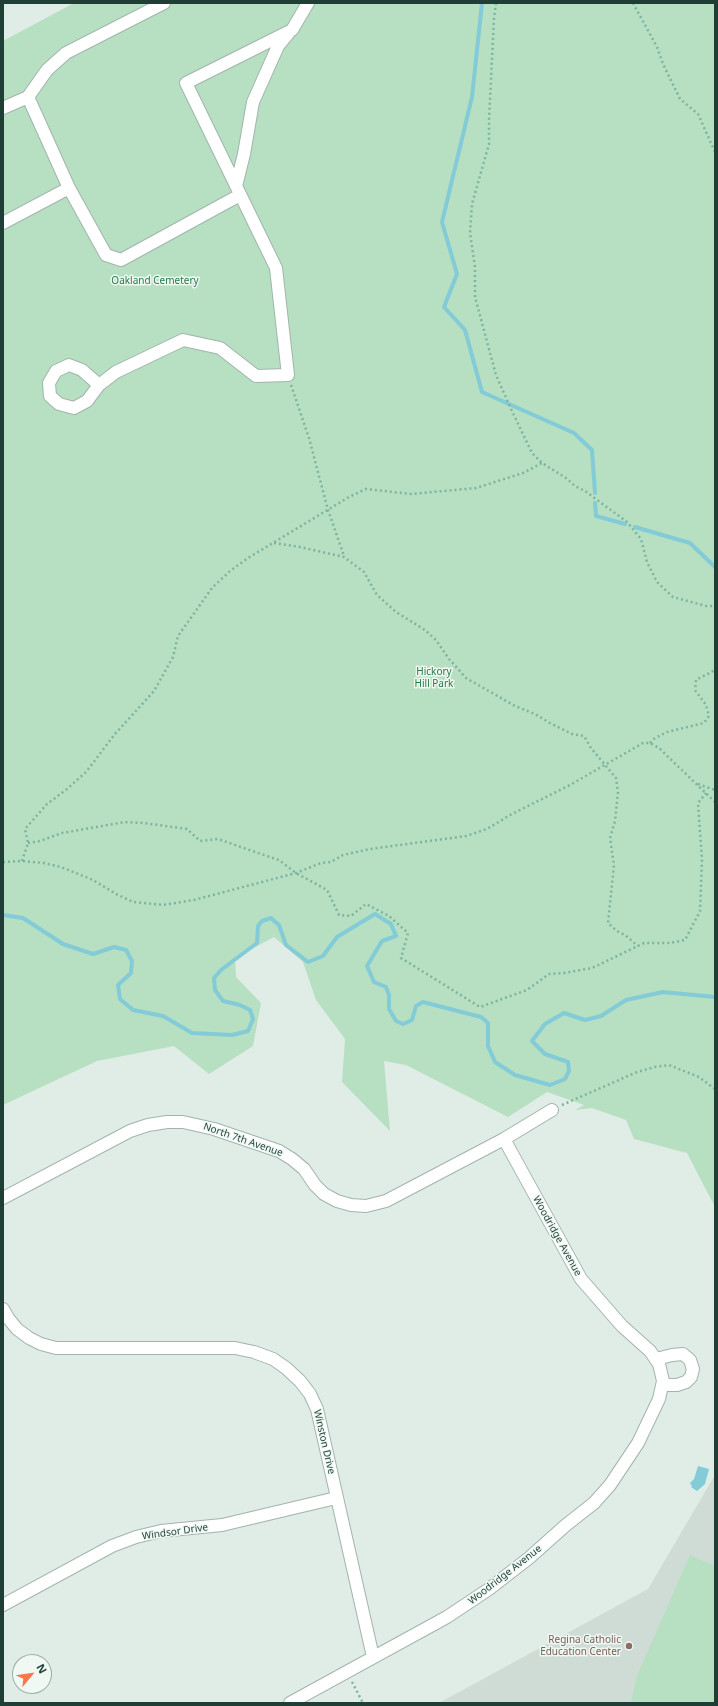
<!DOCTYPE html>
<style>
body{margin:0}
#map{position:relative;width:718px;height:1706px;overflow:hidden;background:#e0ece6;font-family:"Noto Sans",sans-serif}
canvas{display:block}
.frame{position:absolute;inset:0;border:4px solid #1f3e35;pointer-events:none}
.north{position:absolute;left:12px;top:1654px;width:40px;height:40px;box-sizing:border-box;background:#f0f8f4;border:1px solid #9caea8;border-radius:50%;rotate:61deg;font-size:11px;font-weight:700;line-height:16px;text-align:center;color:#1f3e35}
.north::after{content:'';display:block;margin:auto;width:14px;height:18px;background:#ff754b;clip-path:polygon(50% 0,100% 100%,50% 72%,0 100%)}
</style>
<div id="map">
<canvas width="718" height="1706"></canvas>
<div class="frame"></div>
<div class="north">N</div>
</div>
<script>
const g = document.querySelector('canvas').getContext('2d');
g.lineJoin = 'round';
function paint(path, color) { g.fillStyle = color; g.fill(path, 'evenodd'); }
const toPath = rows => new Path2D(rows.map(r => 'M' + r).join(''));
function trace(path, color, width, dash) { g.strokeStyle = color; g.lineWidth = width; g.lineCap = dash ? 'butt' : 'round'; g.setLineDash(dash || []); g.stroke(path); }
function drawText(font, color, halo, rows, align = 'center') {
  g.font = font + ' "Noto Sans",sans-serif'; g.lineWidth = 3; g.setLineDash([]); g.textBaseline = 'middle'; g.strokeStyle = halo; g.fillStyle = color; for (const [text, x, y, turn = 0] of rows) {
    g.save(); g.translate(x, y); g.rotate((+turn || 0) * Math.PI / 180); g.textAlign = isNaN(turn) ? turn : align; if (halo) g.strokeText(text, 0, 0); g.fillText(text, 0, 0); g.restore();
  }
}
paint(toPath([
 [715,1475,715,1703,439,1703,648,1589]
]), '#cedcd5');
paint(toPath([
 [74,3,715,3,715,1207,687,1153,634,1139,626,1120,592,1108,575,1110,584,1105,547,1092,508,1117,406,1065,384,1061,390,1131,342,1082,345,1039,316,1000,303,962,274,937,235,958,236,977,261,1003,253,1046,209,1074,174,1046,97,1061,3,1105,3,41],
 [690,1555,715,1566,715,1703,631,1703,637,1676]
]), '#b6e0c1');
paint(toPath([
 [698,1466,709,1469,705,1484,697,1491,691,1487,692,1486,690,1483,694,1479]
]), '#82cbd7');
trace(toPath([
 [482,3,472,97,442,222,457,274,444,307,465,330,482,392,574,433,592,450,595,493],
 [595,503,596,516,625,524],
 [635,527,690,543,715,567],
 [3,915,23,918,63,944,93,954,114,947,126,950,132,961,131,973,118,985,120,999,133,1010,163,1016,192,1033,232,1035,248,1031,253,1019,250,1010,240,1005,223,1001,215,990,214,978,221,970,257,943,258,926,262,921,271,918,279,925,286,945,308,962,323,956,337,937,375,914,391,924,396,936,382,941,367,966,374,982,386,987,389,995,389,1009,396,1021,403,1024,412,1020,416,1006,423,1002,481,1017,488,1023,488,1046,495,1062,515,1075,550,1085,565,1079,569,1071,568,1062,545,1054,532,1041,545,1024,564,1013,585,1020,601,1016,626,1000,663,992,715,997]
]), '#82cbd7', 4);
const minor = toPath([
 [28,97,69,188,106,255,121,260,240,195],
 [3,108,28,97,47,70,66,53,164,3],
 [236,186,244,154,253,102,278,46,288,34],
 [3,223,69,188],
 [99,385,82,370,69,365,56,371,49,383,50,396,59,404,74,408,87,401,99,385,116,372,183,340,220,348,256,376,288,375,276,268,186,83,292,30,308,3],
 [3,1198,130,1131,148,1125,167,1122,183,1122,214,1129,279,1151,292,1159,304,1169,315,1185,324,1194,337,1201,351,1205,366,1206,386,1201,504,1139,552,1110],
 [3,1309,8,1318,17,1329,29,1338,41,1344,56,1348,235,1348,254,1352,273,1359,286,1368,300,1381,310,1394,317,1409,373,1657],
 [656,1359,672,1355,683,1354,690,1360,693,1369,691,1377,686,1382,677,1385,662,1385],
 [3,1605,112,1546,136,1537,161,1531,222,1525,336,1498],
 [290,1703,447,1617,489,1589,529,1558,566,1525,594,1503,610,1485,638,1443,659,1399,663,1381,659,1364,650,1351,622,1326,581,1279,504,1139]
]);
trace(minor, '#a2b4ad', 14);
trace(toPath([
 [496,3,494,18,489,120,489,144,472,204,470,233,475,267,475,297,496,375,511,409,532,453,542,463,566,478,575,486,585,491,627,522,641,539,647,562,657,582,673,597,706,606,715,606],
 [633,3,657,47,663,64,680,99,698,114,715,152],
 [291,385,309,438,328,510,344,556],
 [274,543,300,547,344,557,364,572,377,595,396,612,425,630,436,640,449,659,466,678,515,706,535,714,550,723,572,734,584,736,591,748,616,778,618,792,615,821,610,838,614,865,608,923,617,931,625,935,638,946],
 [650,743,655,738,667,732,704,723,709,716,706,705,695,690,696,680,715,670],
 [698,784,715,790],
 [28,843,40,841,62,833,125,822,144,823,187,829,200,841,218,839,261,854,279,860,296,873,327,890,339,915,351,916,366,904,389,916,408,933,401,958,480,1007,527,990,549,974,564,973,592,968,644,943,670,943,685,940,700,911,702,860,698,803,706,793],
 [22,861,28,843,25,829,47,804,67,789,86,772,115,734,154,691,173,657,178,636,212,588,230,571,248,558,349,497,366,489,411,494,476,488,523,473,542,463],
 [3,862,22,861,44,863,61,867,93,880,116,894,133,902,163,905,194,900,296,873,321,863,331,862,343,855,370,849,466,836,487,829,510,815,570,785,643,743,650,743,659,748,715,802],
 [562,1105,637,1072,655,1067,669,1065,699,1077,715,1089],
 [352,1682,363,1703]
]), '#7db3a1', 2.5, [2, 3]);
trace(minor, '#fff', 12);
for (const [x, y, r, color] of [
 [629,1646,4,"#8d6e63"]
]) { const dot = new Path2D(); dot.arc(x, y, r, 0, 2 * Math.PI); g.fillStyle = color; g.fill(dot); trace(dot, '#f0f8f4', 1.5); }
drawText('10px', '#257945', '#f0f8f4', [
 ["Oakland Cemetery",155,281],
 ["Hickory",434,672],
 ["Hill Park",434,684]
]);
drawText('10px', '#1f3e35', '#f0f8f4', [
 ["North 7th Avenue",243,1140,19],
 ["Woodridge Avenue",557,1236,61],
 ["Winston Drive",324,1442,77],
 ["Windsor Drive",175,1532,-8],
 ["Woodridge Avenue",505,1575,-38]
]);
drawText('10px', '#785e54', '#f0f8f4', [
 ["Regina Catholic",621,1640],
 ["Education Center",621,1652]
], 'right');
</script>
